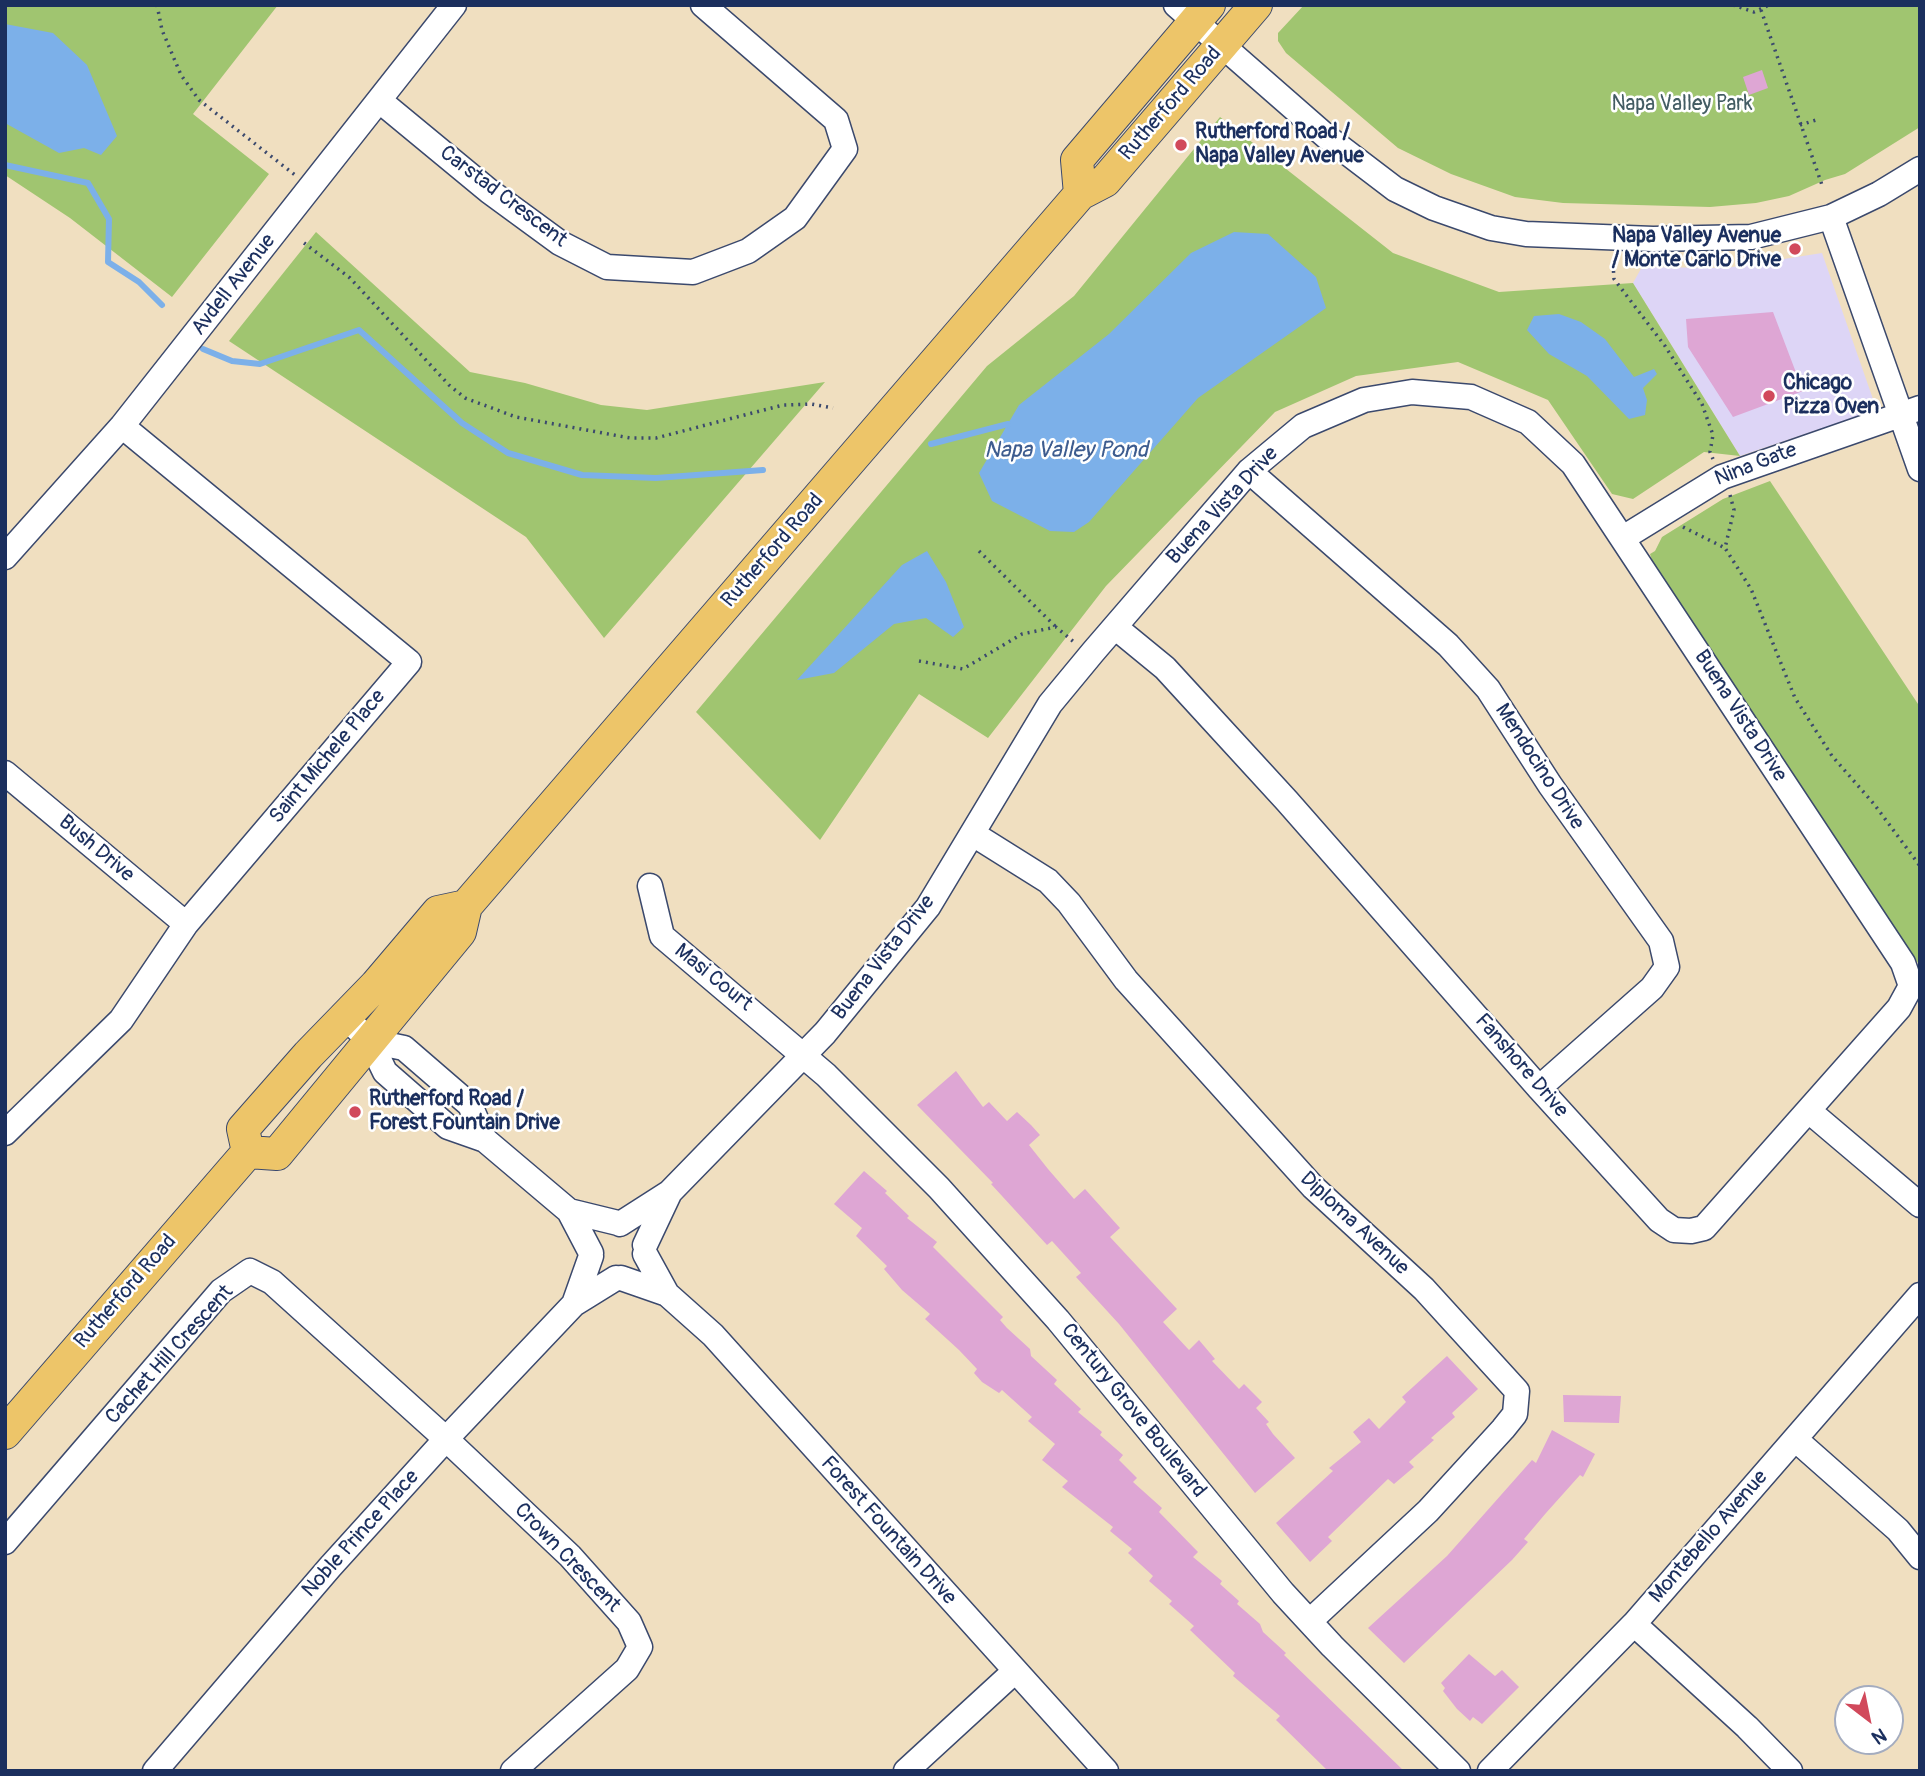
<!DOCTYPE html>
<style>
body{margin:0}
#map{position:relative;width:1925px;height:1776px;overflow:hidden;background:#f0dfc0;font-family:Pangolin,sans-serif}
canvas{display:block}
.frame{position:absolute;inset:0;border:7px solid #1b2f5e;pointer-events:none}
.north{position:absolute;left:1834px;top:1685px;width:70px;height:70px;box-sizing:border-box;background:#fff;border:2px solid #a4acbf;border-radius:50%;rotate:148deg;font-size:19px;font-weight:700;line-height:28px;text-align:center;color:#1b2f5e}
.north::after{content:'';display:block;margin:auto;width:24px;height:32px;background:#d1495b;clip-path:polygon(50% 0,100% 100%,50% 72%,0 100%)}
</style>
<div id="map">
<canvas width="1925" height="1776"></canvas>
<div class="frame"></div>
<div class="north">N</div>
</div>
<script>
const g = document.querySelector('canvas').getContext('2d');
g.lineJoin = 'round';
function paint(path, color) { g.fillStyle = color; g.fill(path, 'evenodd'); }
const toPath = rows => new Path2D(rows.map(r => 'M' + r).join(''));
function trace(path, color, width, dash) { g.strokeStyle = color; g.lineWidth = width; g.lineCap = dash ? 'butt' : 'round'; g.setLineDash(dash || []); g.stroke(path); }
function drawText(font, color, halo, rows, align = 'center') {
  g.font = font + ' Pangolin,sans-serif'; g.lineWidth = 5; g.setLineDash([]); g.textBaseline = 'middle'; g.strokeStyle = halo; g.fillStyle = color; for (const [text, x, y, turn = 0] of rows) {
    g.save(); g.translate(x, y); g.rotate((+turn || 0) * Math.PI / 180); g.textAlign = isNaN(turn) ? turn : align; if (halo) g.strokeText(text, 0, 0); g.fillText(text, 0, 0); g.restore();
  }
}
paint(toPath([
 [1822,253,1874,402,1861,415,1740,456,1633,283,1642,267,1726,268]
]), '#ddd5f6');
paint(toPath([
 [5,5,278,5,193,114,269,174,172,297,70,218,5,175],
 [1304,5,1920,5,1920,127,1845,174,1825,180,1789,196,1756,203,1710,207,1563,203,1515,197,1451,174,1398,148,1286,53,1278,41,1278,33],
 [1220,117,1393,253,1499,292,1633,283,1740,456,1704,452,1633,499,1612,494,1548,400,1458,362,1356,376,1275,412,1106,586,988,738,919,694,820,840,696,712,987,366,1074,296],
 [316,232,470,372,525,383,601,405,647,410,825,382,604,638,526,537,229,341],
 [1770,481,1920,707,1920,966,1653,563,1650,554,1655,551,1662,537,1723,499]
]), '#a0c570');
paint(toPath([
 [5,24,53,33,87,65,117,136,101,155,84,148,59,153,5,123],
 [1234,232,1268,234,1316,277,1326,308,1198,398,1089,522,1074,532,1050,531,992,501,979,473,1019,405,1109,334,1191,253],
 [1559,314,1581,322,1605,339,1634,377,1654,369,1657,374,1643,388,1647,400,1645,415,1629,419,1587,376,1549,354,1527,330,1534,316],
 [927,551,946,582,964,627,953,637,926,618,894,624,834,673,797,680,902,565]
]), '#7cb0e9');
trace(toPath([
 [5,165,88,183,109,219,108,262,139,282,162,305],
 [203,349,232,361,260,364,359,330,462,423,508,453,582,475,656,478,763,470],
 [931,444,1008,424]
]), '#7cb0e9', 6);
paint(toPath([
 [1762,70,1768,88,1749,95,1743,77],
 [1773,312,1803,391,1733,417,1688,347,1686,319],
 [956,1071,983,1107,989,1102,1007,1121,1017,1112,1031,1125,1040,1135,1029,1145,1048,1169,1074,1199,1085,1189,1120,1228,1110,1237,1177,1309,1163,1322,1189,1350,1199,1340,1215,1359,1212,1361,1239,1389,1244,1384,1262,1402,1256,1408,1269,1422,1266,1424,1273,1434,1295,1458,1255,1493,1119,1324,1076,1277,1081,1273,1052,1241,1047,1245,991,1184,993,1183,917,1105],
 [864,1171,887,1191,885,1193,909,1216,907,1218,937,1242,933,1247,1003,1317,1000,1320,1007,1328,1030,1349,1031,1356,1057,1380,1054,1384,1081,1409,1078,1412,1102,1432,1100,1435,1123,1455,1119,1460,1137,1478,1133,1482,1162,1508,1159,1512,1198,1552,1193,1557,1222,1581,1220,1584,1239,1601,1237,1604,1260,1624,1263,1632,1286,1653,1284,1655,1404,1771,1328,1771,1276,1720,1280,1716,1233,1676,1235,1673,1190,1630,1194,1626,1169,1604,1172,1601,1149,1581,1153,1576,1128,1553,1132,1549,1110,1531,1113,1527,1062,1487,1068,1481,1042,1460,1055,1444,1028,1421,1032,1417,1002,1390,999,1393,982,1382,974,1373,977,1369,959,1350,925,1319,930,1314,902,1290,884,1269,887,1266,856,1236,862,1228,834,1204],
 [1447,1356,1478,1389,1452,1413,1455,1417,1431,1438,1434,1440,1409,1462,1414,1467,1394,1484,1388,1479,1328,1537,1332,1541,1310,1562,1276,1523,1333,1471,1329,1468,1361,1442,1353,1432,1369,1418,1379,1429,1406,1402,1402,1397],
 [1563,1395,1621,1396,1619,1423,1564,1422],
 [1552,1430,1595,1454,1583,1477,1580,1475,1546,1513,1524,1539,1528,1542,1512,1560,1404,1663,1368,1628,1447,1556,1532,1460,1536,1463],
 [1469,1654,1495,1676,1502,1670,1519,1687,1482,1724,1473,1717,1470,1721,1457,1709,1443,1691,1445,1688,1441,1683]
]), '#dea6d4');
const minor = toPath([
 [1176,5,1328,138,1395,189,1434,208,1491,228,1526,234,1653,239,1751,237,1831,217,1879,194,1920,169],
 [380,101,489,191,560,243,607,267,693,272,748,251,795,218,845,149,836,120,703,5],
 [1831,217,1920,469],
 [1249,471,1448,645,1488,689,1550,785,1661,941,1667,967,1652,988,1539,1088],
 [1623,538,1722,477,1920,408],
 [5,557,122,426,454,5],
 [5,773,186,924],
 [973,834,1048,881,1069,903,1126,980,1313,1187,1424,1289,1517,1391,1515,1414,1503,1429,1428,1511,1310,1621],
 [650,886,662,936,826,1075,939,1188,1058,1320,1283,1593,1332,1646,1458,1771],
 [345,1017,370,1041,385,1072,448,1127,485,1140,569,1211,591,1253],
 [370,1041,404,1048,470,1105,485,1140],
 [1809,1111,1920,1205],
 [5,1133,121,1020,186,924,409,662,122,426],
 [569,1211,618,1223],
 [620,1224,670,1192,825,1033,928,907,1050,704,1093,652,1249,471,1303,426,1364,400,1412,392,1471,397,1528,422,1573,464,1903,963,1911,986,1899,1008,1712,1219,1704,1228,1691,1231,1674,1230,1659,1220,1539,1088,1287,801,1165,668,1115,627],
 [645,1245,670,1192],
 [645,1254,667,1294,713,1335,1106,1771],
 [621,1278,667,1294],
 [574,1304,591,1256],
 [1795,1439,1898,1530,1920,1557],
 [5,1542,221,1291,250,1271,272,1282,446,1439,570,1556,629,1622,640,1647,627,1669,513,1771],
 [1634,1624,1747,1727,1790,1771],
 [155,1771,330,1567,446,1439,574,1304,616,1278],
 [906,1771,1015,1671],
 [1490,1771,1634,1624,1920,1295]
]);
const major = toPath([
 [1080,194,1077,160,1209,5],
 [248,1152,277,1154,460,932,466,906,1080,194,1105,181,1256,5],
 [248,1152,243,1129,308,1055,376,985,438,912,466,906],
 [5,1433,248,1152]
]);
trace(minor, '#3b496d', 27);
trace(major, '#3b496d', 34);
trace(toPath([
 [157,5,162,30,181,75,199,100,295,175],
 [1733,5,1754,12,1769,5],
 [1761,10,1822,185],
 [1800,125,1816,120],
 [304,243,350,278,449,385,465,398,516,417,630,438,656,438,783,405,811,404,833,408],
 [1613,264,1614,279,1665,346,1702,404,1713,435,1710,452,1713,459],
 [1730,495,1734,510,1725,548,1751,589,1795,698,1832,756,1874,804,1920,866],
 [1683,527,1725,548],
 [979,551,1055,626],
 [919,661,963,669,1022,634,1056,627,1074,642]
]), '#3b496d', 3.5, [2, 5]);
trace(minor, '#fff', 24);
trace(major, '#edc569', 32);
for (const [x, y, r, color] of [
 [1181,145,7,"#d1495b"],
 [1795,249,7,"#d1495b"],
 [1769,396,7,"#d1495b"],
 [355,1112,7,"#d1495b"]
]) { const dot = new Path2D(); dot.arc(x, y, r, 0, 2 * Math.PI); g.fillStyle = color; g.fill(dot); trace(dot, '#fff', 2.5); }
drawText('21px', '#1b2f5e', '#fff', [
 ["Rutherford Road",1171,104,-49],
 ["Carstad Crescent",503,197,37],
 ["Avdell Avenue",234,285,-52],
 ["Nina Gate",1756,465,-21],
 ["Buena Vista Drive",1223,506,-47],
 ["Rutherford Road",773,551,-49],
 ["Buena Vista Drive",1740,716,57],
 ["Saint Michele Place",328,757,-50],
 ["Mendocino Drive",1539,767,57],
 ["Bush Drive",96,849,40],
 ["Buena Vista Drive",884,958,-52],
 ["Masi Court",713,978,39],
 ["Fanshore Drive",1521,1066,49],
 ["Diploma Avenue",1354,1224,43],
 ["Rutherford Road",126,1292,-49],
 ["Cachet Hill Crescent",170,1355,-48],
 ["Century Grove Boulevard",1133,1411,51],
 ["Forest Fountain Drive",888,1531,48],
 ["Noble Prince Place",361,1534,-48],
 ["Montebello Avenue",1709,1537,-49],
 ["Crown Crescent",567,1558,46]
]);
drawText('21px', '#435c63', '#fff', [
 ["Napa Valley Park",1682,105]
]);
drawText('bold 21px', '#1b2f5e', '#fff', [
 ["Rutherford Road /",1195,133],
 ["Napa Valley Avenue",1195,157],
 ["Napa Valley Avenue",1781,237,"right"],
 ["/ Monte Carlo Drive",1781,261,"right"],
 ["Chicago",1783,384],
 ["Pizza Oven",1783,408],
 ["Rutherford Road /",369,1100],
 ["Forest Fountain Drive",369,1124]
], 'left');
drawText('italic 23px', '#3d5c8f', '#fff', [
 ["Napa Valley Pond",1066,451]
]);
</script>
